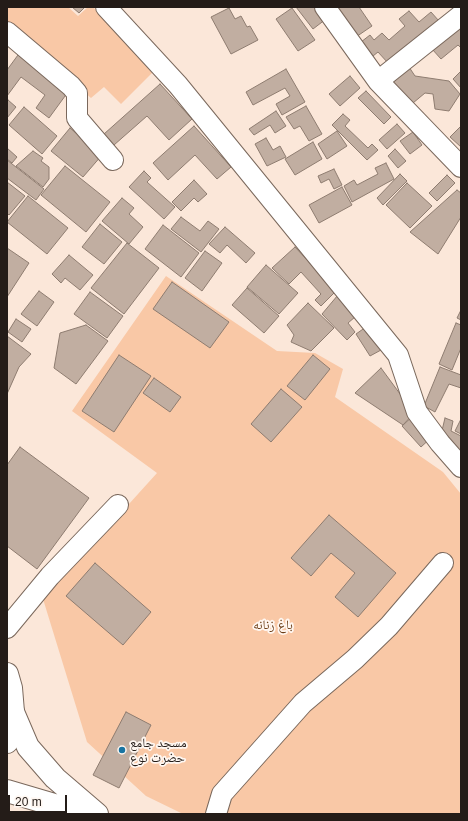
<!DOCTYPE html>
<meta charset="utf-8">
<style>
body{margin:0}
#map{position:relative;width:468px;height:821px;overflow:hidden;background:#fbe7d9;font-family:Helvetica,sans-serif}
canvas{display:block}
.frame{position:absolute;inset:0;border:8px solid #241c18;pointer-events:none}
.scale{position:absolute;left:8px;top:795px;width:59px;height:18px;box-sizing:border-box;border:2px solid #241c18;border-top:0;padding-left:5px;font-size:12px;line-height:14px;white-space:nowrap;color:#241c18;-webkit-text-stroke:3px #fff7f1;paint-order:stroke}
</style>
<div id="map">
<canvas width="468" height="821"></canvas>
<div class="frame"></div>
<div class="scale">20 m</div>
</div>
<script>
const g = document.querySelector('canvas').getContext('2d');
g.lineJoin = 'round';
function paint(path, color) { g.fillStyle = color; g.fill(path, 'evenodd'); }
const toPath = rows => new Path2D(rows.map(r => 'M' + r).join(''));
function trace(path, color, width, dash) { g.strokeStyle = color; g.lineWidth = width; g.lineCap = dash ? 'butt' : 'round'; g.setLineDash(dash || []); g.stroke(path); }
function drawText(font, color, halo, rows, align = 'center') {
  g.font = font + ' Helvetica,"Noto Naskh Arabic",sans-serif'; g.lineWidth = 3.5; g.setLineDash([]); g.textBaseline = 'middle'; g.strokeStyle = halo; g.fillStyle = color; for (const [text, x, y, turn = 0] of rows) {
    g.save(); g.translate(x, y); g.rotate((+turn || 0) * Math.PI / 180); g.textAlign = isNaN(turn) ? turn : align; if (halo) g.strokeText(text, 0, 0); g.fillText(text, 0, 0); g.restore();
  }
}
paint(toPath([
 [7,7,68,7,78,16,88,7,93,7,154,71,121,104,104,87,91,98,7,24],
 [166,276,277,351,315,353,343,369,335,397,443,472,461,494,461,814,183,814,146,796,87,742,43,599,157,473,72,411]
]), '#f9c8a6');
const building = toPath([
 [72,7,85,7,79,13,72,7],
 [296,7,317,7,326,19,313,29,296,7],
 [331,7,359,7,372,26,353,39,331,7],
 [229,8,235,19,241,16,247,27,250,26,258,40,231,54,211,17,229,8],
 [292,8,315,40,298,51,276,19,292,8],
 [409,11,419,22,431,12,439,21,388,63,378,52,373,56,361,42,370,35,374,40,382,33,389,40,405,26,399,19,409,11],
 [458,26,461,29,461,48,458,45,441,59,432,49,458,26],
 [18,55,68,92,49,118,36,108,45,95,21,77,7,96,7,70,18,55],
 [409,67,415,76,449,81,460,94,449,111,435,109,433,94,425,93,407,108,388,87,409,67],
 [286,69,305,102,282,115,276,104,290,96,285,88,253,105,246,92,286,69],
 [461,71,461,88,453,79,461,71],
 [350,76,360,88,340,106,329,94,350,76],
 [160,84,192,119,169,140,147,116,114,145,104,134,160,84],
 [366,91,391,117,384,124,358,98,366,91],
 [8,100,16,107,7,118,7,101,8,100],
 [306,106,322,134,309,141,300,126,294,129,286,117,306,106],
 [24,107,57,136,42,154,9,125,24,107],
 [276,111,286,126,275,133,270,125,254,135,249,129,276,111],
 [343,114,350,120,345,126,368,148,372,144,378,150,367,160,332,125,343,114],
 [397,124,405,133,387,149,379,140,397,124],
 [194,126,231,167,217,179,195,155,168,180,153,163,194,126],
 [461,126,461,147,450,137,461,126],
 [70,128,102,155,83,177,51,151,70,128],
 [337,131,347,146,327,159,318,144,337,131],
 [413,132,422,145,410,154,400,141,413,132],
 [266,138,273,150,280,146,286,157,267,166,255,144,266,138],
 [313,142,322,159,295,175,285,159,313,142],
 [7,148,17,157,12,163,7,159,7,148],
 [395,149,406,161,398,168,388,156,395,149],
 [33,151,43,158,41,161,49,167,49,179,43,187,16,166,33,151],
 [7,160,44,189,36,200,7,178,7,160],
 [386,163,394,179,352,202,344,186,354,180,357,185,378,174,375,168,386,163],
 [65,166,110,202,86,232,41,195,65,166],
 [334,169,342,185,334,189,329,179,321,183,318,176,334,169],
 [144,171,151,178,147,182,175,207,164,219,129,187,144,171],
 [400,174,407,181,383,205,377,198,400,174],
 [447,175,455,183,437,201,429,193,447,175],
 [194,180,207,194,198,202,194,198,181,211,172,202,194,180],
 [7,182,25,196,9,215,7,213,7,182],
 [407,183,432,206,410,228,386,205,407,183],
 [342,187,352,205,319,223,309,205,342,187],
 [457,190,461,193,461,217,438,254,410,232,457,190],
 [28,196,68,228,47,254,7,222,28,196],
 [122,198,134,208,129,214,143,227,129,244,102,221,122,198],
 [181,217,200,231,208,221,219,229,201,252,171,229,181,217],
 [100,224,122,242,104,264,82,247,100,224],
 [163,225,199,253,181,277,145,249,163,225],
 [225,227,255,253,246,263,227,245,220,253,209,244,225,227],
 [127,243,159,268,124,314,91,288,127,243],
 [295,247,336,291,321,306,315,300,321,294,301,272,289,284,272,268,295,247],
 [7,248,29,263,7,297,7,248],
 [205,251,222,263,202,291,185,278,205,251],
 [69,255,93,275,80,290,65,278,61,283,52,274,69,255],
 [266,265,298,293,279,314,247,287,266,265],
 [172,282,229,322,210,348,153,309,172,282],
 [247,288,279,316,264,333,232,305,247,288],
 [39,291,54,302,37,326,21,314,39,291],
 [90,292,123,316,107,338,74,314,90,292],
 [338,295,355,317,348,323,355,332,347,340,322,314,338,295],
 [308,303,334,328,311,351,291,342,294,335,287,325,308,303],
 [461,310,461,320,457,318,461,310],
 [16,319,31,329,22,342,8,332,16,319],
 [456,323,461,325,461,348,452,370,439,364,456,323],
 [86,325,108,341,76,384,54,368,60,333,86,325],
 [366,327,381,350,370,356,356,334,366,327],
 [7,336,31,354,19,367,7,394,7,336],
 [119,355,151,376,114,432,82,411,119,355],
 [313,355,330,369,305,400,287,386,313,355],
 [440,367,461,375,461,388,449,384,435,412,424,406,440,367],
 [381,368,414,413,403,425,355,393,381,368],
 [154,378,181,397,170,412,143,393,154,378],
 [281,389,302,407,271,442,251,424,281,389],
 [414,415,433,436,421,447,402,426,414,415],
 [445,418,453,421,451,431,461,436,461,449,459,450,440,439,445,418],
 [461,419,461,434,455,431,461,419],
 [20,447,89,498,37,569,7,546,7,465,20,447],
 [329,515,396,573,358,617,335,597,355,573,331,553,311,576,291,558,329,515],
 [95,563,151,612,123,645,66,596,95,563],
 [126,712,151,725,119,788,93,775,126,712]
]);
paint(building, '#c1aea1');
trace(building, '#8e7c70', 1);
const minor = toPath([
 [106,7,178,85,398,355,417,412,440,443,461,467],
 [325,7,378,81,461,167],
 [7,32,71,86,77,93,77,118,113,160],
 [378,81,461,15],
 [7,628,50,576,118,505],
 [216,814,222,794,303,703,355,659,389,626,443,563]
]);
const major = toPath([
 [13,712,28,747,55,778,97,814],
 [7,791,85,814]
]);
const highway = toPath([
 [7,674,11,688,13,712,7,742]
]);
trace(minor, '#7a685c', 22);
trace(major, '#7a685c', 24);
trace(highway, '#7a685c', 24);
trace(minor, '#fff', 20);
trace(major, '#fff', 22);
trace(highway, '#fff', 22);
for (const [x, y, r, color] of [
 [122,750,4,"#1874a2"]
]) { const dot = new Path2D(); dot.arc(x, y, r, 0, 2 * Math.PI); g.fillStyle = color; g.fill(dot); trace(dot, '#fff7f1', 1.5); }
drawText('13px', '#6c3d16', '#fff7f1', [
 ["باغ زنانه",273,625]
]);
drawText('13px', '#241c18', '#fff7f1', [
 ["مسجد جامع",130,743],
 ["حضرت نوع",130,758]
], 'left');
</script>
